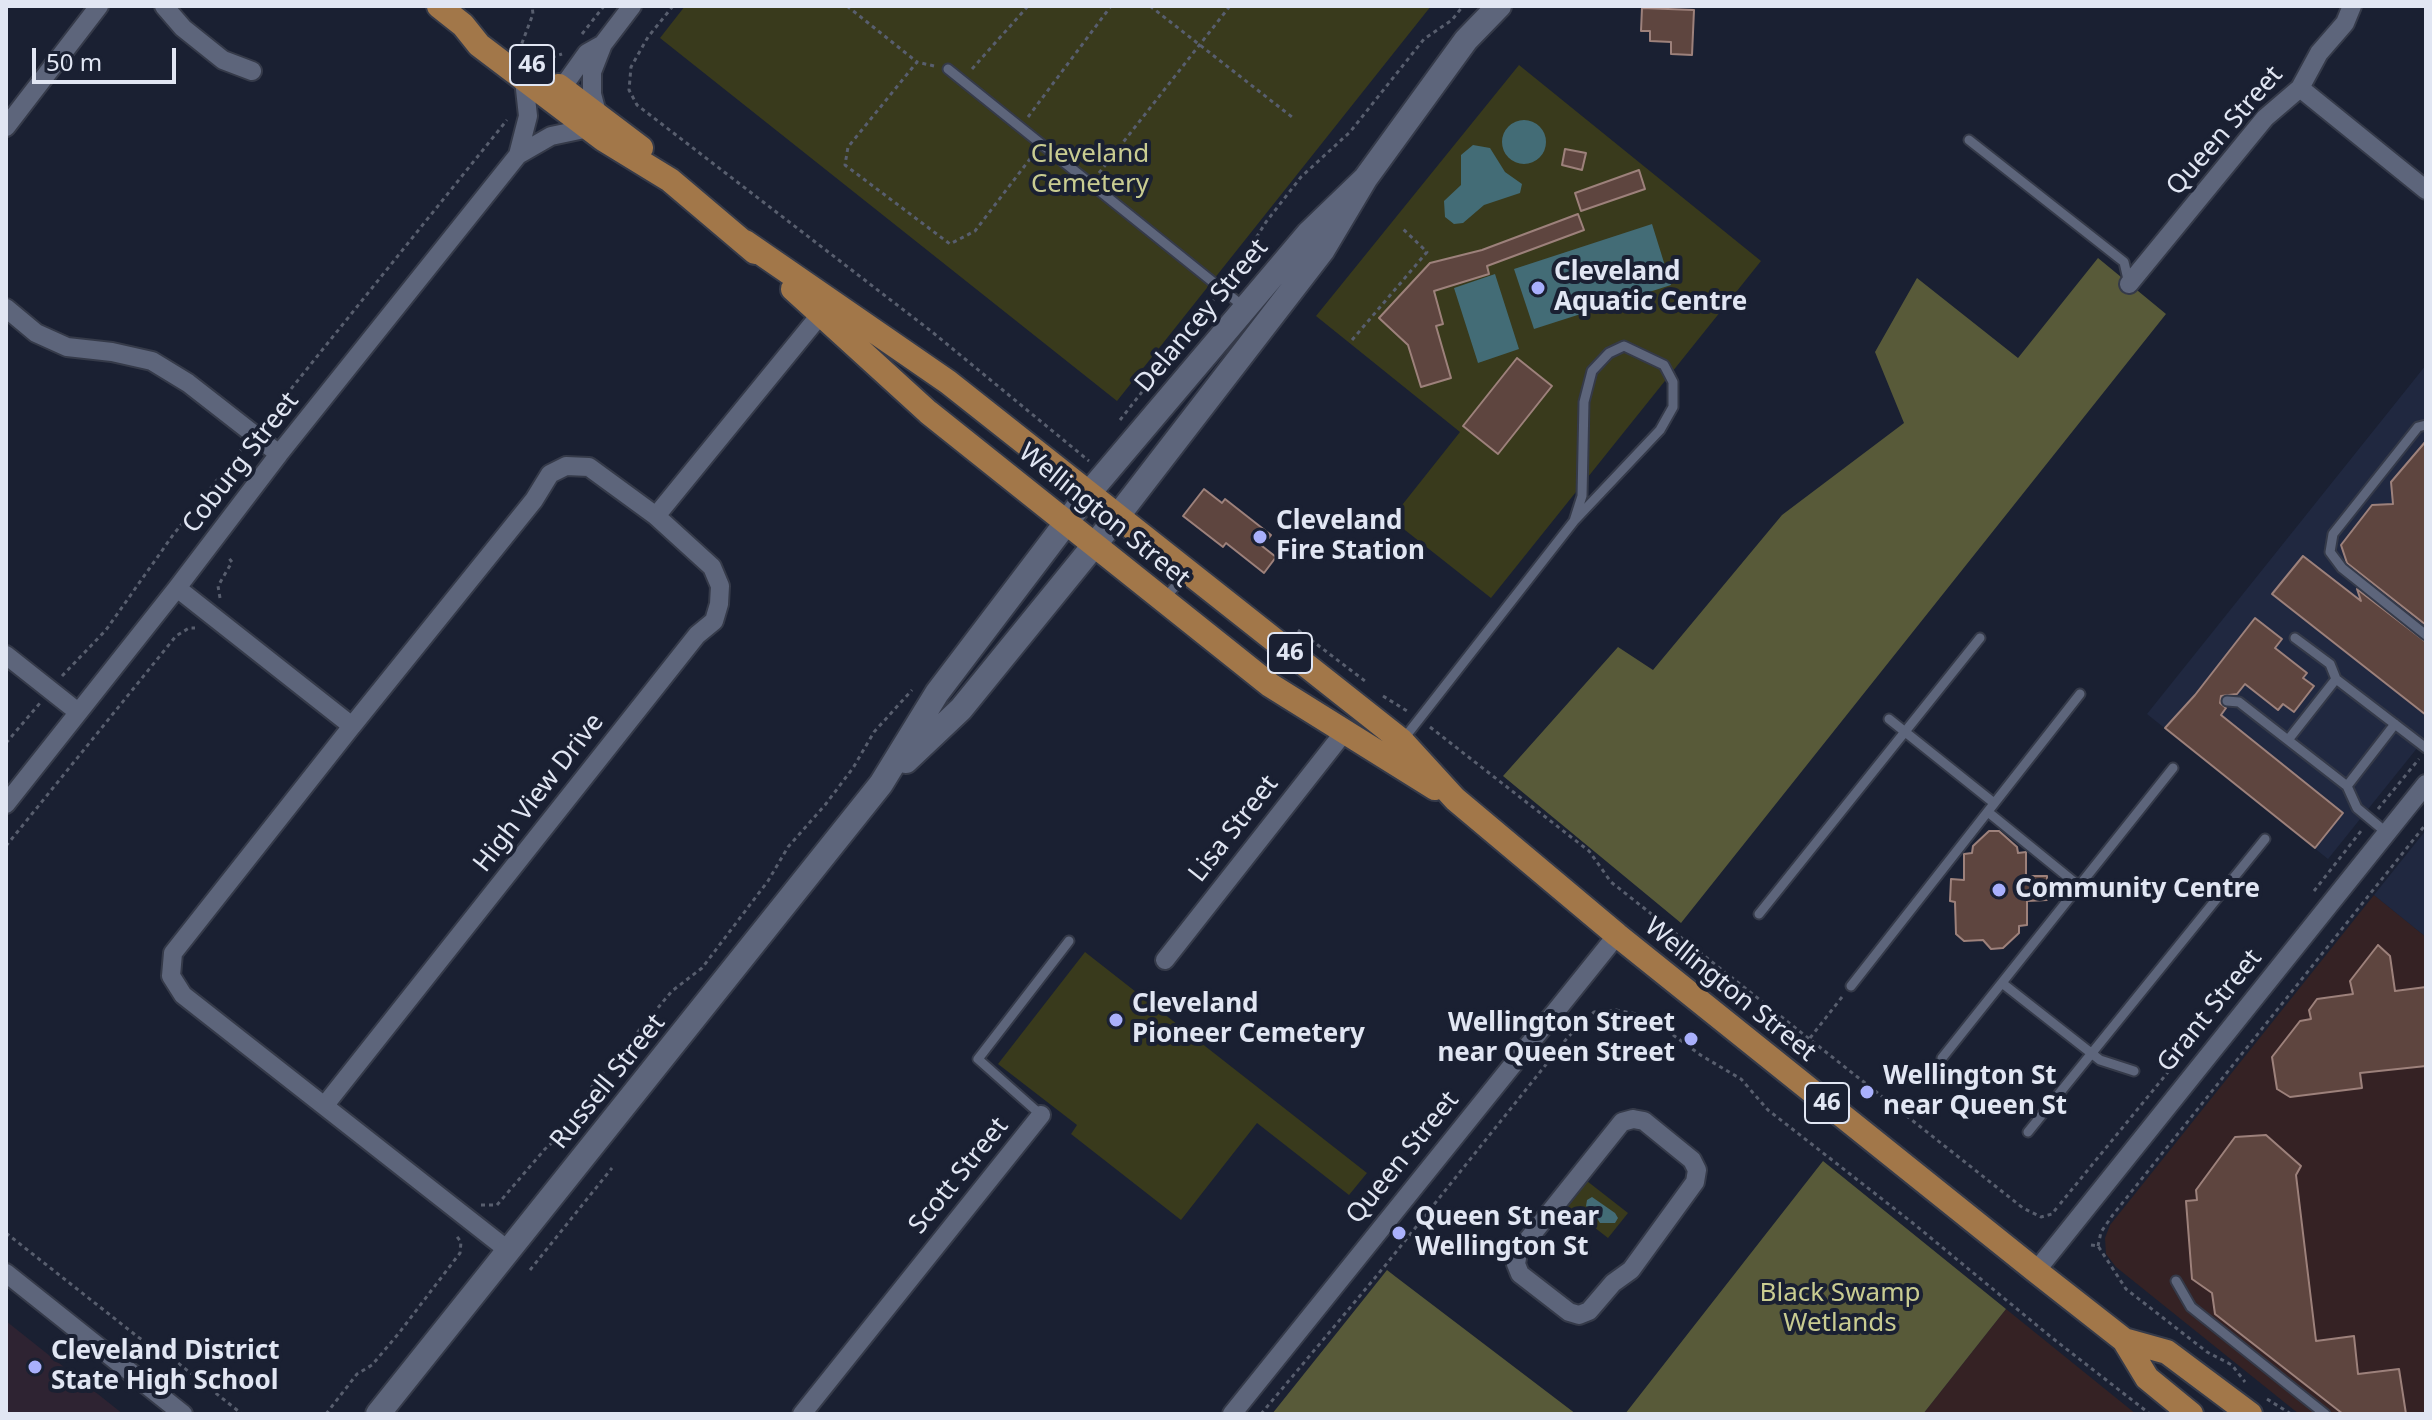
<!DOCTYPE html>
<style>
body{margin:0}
#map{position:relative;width:2432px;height:1420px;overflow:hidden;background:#1a2032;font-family:"Noto Sans",sans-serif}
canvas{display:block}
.frame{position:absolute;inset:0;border:8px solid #e1e6f3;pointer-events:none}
.scale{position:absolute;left:32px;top:48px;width:144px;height:36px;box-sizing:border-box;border:4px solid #e1e6f3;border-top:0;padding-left:10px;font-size:24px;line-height:28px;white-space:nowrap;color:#e1e6f3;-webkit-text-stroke:6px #1a2032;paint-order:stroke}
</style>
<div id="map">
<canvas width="2432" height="1420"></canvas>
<div class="frame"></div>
<div class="scale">50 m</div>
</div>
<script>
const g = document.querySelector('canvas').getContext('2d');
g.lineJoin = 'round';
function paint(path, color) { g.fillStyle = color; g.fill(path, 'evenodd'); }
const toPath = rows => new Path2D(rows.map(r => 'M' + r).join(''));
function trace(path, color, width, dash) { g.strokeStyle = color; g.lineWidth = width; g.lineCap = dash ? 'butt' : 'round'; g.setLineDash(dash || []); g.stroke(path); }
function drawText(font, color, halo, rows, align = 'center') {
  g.font = font + ' "Noto Sans",sans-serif'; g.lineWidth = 8; g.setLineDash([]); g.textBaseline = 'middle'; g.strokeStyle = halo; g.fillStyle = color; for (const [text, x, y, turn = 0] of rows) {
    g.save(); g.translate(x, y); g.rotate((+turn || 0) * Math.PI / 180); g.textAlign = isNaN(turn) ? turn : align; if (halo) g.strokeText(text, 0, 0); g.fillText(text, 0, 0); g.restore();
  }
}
paint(toPath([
 [2374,895,2426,937,2426,1414,2299,1414,2116,1267,2106,1254,2105,1238,2110,1225],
 [2006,1309,2136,1414,1923,1414]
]), '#352224');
paint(toPath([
 [2426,365,2426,737,2328,859,2147,714],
 [2426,830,2426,937,2374,895]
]), '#202840');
paint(toPath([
 [6,1321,123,1414,6,1414]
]), '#2e2332');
paint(toPath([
 [685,6,1431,6,1117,401,660,38],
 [1519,65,1761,261,1491,598,1391,519,1460,432,1316,316],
 [1085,952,1367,1173,1349,1195,1257,1123,1181,1220,1071,1134,1077,1125,998,1064],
 [1587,1181,1628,1213,1608,1238,1567,1206]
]), '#393a1c');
paint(toPath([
 [2098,258,2166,314,1681,923,1503,776,1618,647,1653,670,1782,515,1904,423,1875,352,1917,278,2018,358],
 [1823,1161,2006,1309,1923,1414,1625,1414],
 [1387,1270,1396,1277,1576,1414,1272,1414]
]), '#585a39');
paint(toPath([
 '1502 142a22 22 0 1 1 44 0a22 22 0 1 1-44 0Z',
 [1473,145,1490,148,1505,172,1522,184,1520,193,1484,205,1463,223,1454,224,1445,217,1444,201,1461,185,1461,155],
 [1652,224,1671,285,1534,329,1514,269],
 [1495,274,1519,349,1478,363,1454,288],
 [1592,1197,1615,1213,1618,1218,1615,1223,1600,1223,1594,1213,1586,1206,1587,1200]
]), '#436c76');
const building = toPath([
 [1642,8,1694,10,1692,55,1671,54,1671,42,1650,41,1650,31,1641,31,1642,8],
 [1565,149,1586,153,1582,170,1562,165,1565,149],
 [1639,170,1645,189,1581,211,1575,193,1639,170],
 [1578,214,1584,230,1487,266,1489,274,1434,291,1443,324,1436,326,1451,378,1421,387,1408,345,1379,318,1430,263,1482,250,1578,214],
 [1517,358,1552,386,1498,454,1463,426,1517,358],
 [2426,441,2426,625,2347,563,2341,545,2372,505,2393,504,2391,482,2426,441],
 [1204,489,1222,503,1225,499,1271,535,1262,546,1276,557,1264,573,1226,543,1223,547,1183,516,1204,489],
 [2303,556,2361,601,2357,589,2426,642,2426,715,2272,594,2303,556],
 [2255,618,2282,639,2275,648,2307,673,2303,678,2314,686,2294,712,2283,704,2278,710,2245,684,2237,694,2221,696,2220,703,2226,708,2221,715,2343,813,2315,848,2165,728,2195,695,2255,618],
 [1989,831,1999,831,2017,847,2018,853,2026,852,2026,876,2047,876,2047,900,2027,901,2027,925,2019,926,2019,933,2003,948,1991,949,1983,940,1964,941,1956,934,1955,902,1950,901,1951,879,1964,880,1964,854,1972,853,1973,846,1989,831],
 [2378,945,2390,956,2395,991,2426,987,2426,1066,2360,1073,2362,1088,2290,1097,2277,1089,2272,1057,2300,1021,2311,1019,2309,1010,2317,999,2353,994,2350,981,2378,945],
 [2266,1135,2301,1166,2296,1175,2316,1341,2354,1336,2358,1374,2399,1369,2406,1414,2343,1414,2215,1314,2212,1293,2192,1279,2186,1201,2197,1200,2196,1190,2235,1137,2266,1135]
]);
paint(building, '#5e453f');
trace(building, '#9d817b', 2);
const lane = toPath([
 [948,69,1244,307],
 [1969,140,2124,262,2129,284],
 [2426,425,2418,427,2333,534,2330,552,2342,568,2426,635],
 [1164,599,1187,573],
 [2295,638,2330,664,2336,679,2426,748],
 [2227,701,2239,702,2347,786,2357,808,2387,833],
 [1889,719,1994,803],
 [2288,740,2336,679],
 [1402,741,1574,521,1660,430,1673,407,1673,382,1664,365,1624,346,1609,353,1592,371,1584,402,1582,496,1574,521],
 [2347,786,2395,724],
 [1988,812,2079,886],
 [1759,914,1980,638],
 [2002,983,2100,1060,2134,1071],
 [1851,986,2080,694],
 [1942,1058,2173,768],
 [1041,1115,978,1059,1069,941],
 [2028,1132,2265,839],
 [2176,1281,2191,1307,2325,1414]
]);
const street = toPath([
 [164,6,183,28,223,60,252,71],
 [2300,88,2426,190],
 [559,99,562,88,587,53,603,44],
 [597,113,592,94,592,72,603,44,632,6],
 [6,127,99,6],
 [518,155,551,136,589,128],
 [2129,284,2265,118,2300,88,2319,53,2345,23,2352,6],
 [6,308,36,333,67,347,112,352,152,361,188,383,279,454],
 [177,588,352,726,173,953,171,976,183,995,509,1251],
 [6,655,78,712],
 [352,726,534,500,550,474,566,466,589,467,656,516],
 [6,804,177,588,279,454,518,155,528,116,524,80],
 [1165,960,1345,731],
 [325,1105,697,635,714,621,719,604,720,586,712,567,656,516,820,315],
 [1633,1119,1644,1121,1692,1160,1697,1170,1695,1182,1631,1270,1613,1283,1589,1311,1579,1315,1569,1312,1520,1274,1516,1264,1518,1252,1622,1122,1633,1119],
 [2036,1271,2426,784],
 [6,1273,183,1414],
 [802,1414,1041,1115],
 [1232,1414,1617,935]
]);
const secondary = toPath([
 [906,761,961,709,1117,517,1322,251,1365,179,1466,40,1499,6],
 [378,1414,881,784,937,693,1088,494,1308,234,1365,179]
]);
const primary = toPath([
 [439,6,463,25,479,45,603,139,670,180,755,252],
 [559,86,641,148],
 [745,242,948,382,1402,741,1455,799,1617,935,2036,1271,2124,1340,2167,1352,2250,1414],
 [793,289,928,412,1270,685,1435,788],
 [2124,1340,2147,1378,2191,1414]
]);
trace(lane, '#353a49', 13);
trace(street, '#353a49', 22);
trace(secondary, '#353a49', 28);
trace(primary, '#353a49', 28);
trace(toPath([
 [582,6,603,6],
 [673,6,648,37,631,67,629,90,637,105,931,331,1089,461],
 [847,6,917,62],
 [1150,6,1292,117],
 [582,34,604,6],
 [523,45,539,55,550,58,562,54],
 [519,51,533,14,532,6],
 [934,66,917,62,848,147,845,165,950,244,975,231,1033,155],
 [972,69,1028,6],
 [1028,117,1111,6],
 [1099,173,1230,6],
 [1231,278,1266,222,1301,177,1350,132,1424,39,1452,20,1463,6],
 [1352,340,1427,252,1401,227],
 [266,420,507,120],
 [1120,420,1214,300],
 [220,598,218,586,232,562,227,556],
 [1298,630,1365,681],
 [62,676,106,630,173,535,241,450],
 [1383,696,1407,711],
 [1430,727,1589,851,1611,882,2023,1208,2041,1217,2052,1214,2059,1205],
 [6,743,40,703],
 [2378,809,2419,759],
 [6,846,176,636,189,628,195,628],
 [2314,891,2361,831],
 [1810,1038,1842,997],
 [2060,1204,2209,1022],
 [481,1205,497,1205,545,1149,566,1130,585,1104,590,1089,672,991,702,968,768,881,788,847,825,805,853,768,874,732,912,690],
 [6,1233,138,1337,178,1363,242,1414],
 [2091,1245,2098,1246,2126,1289,2207,1352,2232,1365,2245,1382],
 [2098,1246,2101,1232,2112,1216,2426,824],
 [530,1270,612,1168],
 [2267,1399,2291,1414],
 [326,1414,357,1374,372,1365,399,1333,460,1253,461,1242,455,1234],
 [1261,1414,1384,1267,1568,1037,1594,1012,1616,1010,1647,1016,1702,1056,1741,1079,1768,1110,1914,1224,2051,1337,2150,1414]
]), '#585e6e', 3, [4, 4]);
trace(lane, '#5d657b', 9);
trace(street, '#5d657b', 18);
trace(secondary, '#5d657b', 24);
trace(primary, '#a27749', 24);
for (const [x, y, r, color] of [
 [1538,288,8,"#a9b0fc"],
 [1260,537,8,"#a9b0fc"],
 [1999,890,8,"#a9b0fc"],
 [1116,1020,8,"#a9b0fc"],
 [1691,1039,8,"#a9b0fc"],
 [1867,1092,8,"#a9b0fc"],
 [1399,1233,8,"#a9b0fc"],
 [35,1367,8,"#a9b0fc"]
]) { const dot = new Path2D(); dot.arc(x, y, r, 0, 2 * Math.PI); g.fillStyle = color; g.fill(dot); trace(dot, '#1a2032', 3); }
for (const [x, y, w] of [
 [532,65,44],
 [1290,653,44],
 [1827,1103,44]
]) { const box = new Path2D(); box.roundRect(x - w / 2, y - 20, w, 40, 6); g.fillStyle = '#1a2032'; g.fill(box); trace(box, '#e1e6f3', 2); }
drawText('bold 24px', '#e1e6f3', null, [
 ["46",532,65],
 ["46",1290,653],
 ["46",1827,1103]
]);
drawText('26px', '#e1e6f3', '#1a2032', [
 ["Queen Street",2225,131,-49],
 ["Delancey Street",1202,316,-50],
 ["Coburg Street",241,463,-52],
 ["Wellington Street",1104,516,39],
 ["High View Drive",539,793,-52],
 ["Lisa Street",1234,829,-52],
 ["Wellington Street",1730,990,39],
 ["Grant Street",2210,1011,-51],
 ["Russell Street",608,1082,-51],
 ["Queen Street",1403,1158,-51],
 ["Scott Street",959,1176,-51]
]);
drawText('26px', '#c9cc91', '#1a2032', [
 ["Cleveland",1090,155],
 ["Cemetery",1090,185],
 ["Black Swamp",1840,1294],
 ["Wetlands",1840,1324]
]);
drawText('bold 26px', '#e1e6f3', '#1a2032', [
 ["Cleveland",1554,273],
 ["Aquatic Centre",1554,303],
 ["Cleveland",1276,522],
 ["Fire Station",1276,552],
 ["Community Centre",2015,890],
 ["Cleveland",1132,1005],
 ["Pioneer Cemetery",1132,1035],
 ["Wellington Street",1675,1024,"right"],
 ["near Queen Street",1675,1054,"right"],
 ["Wellington St",1883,1077],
 ["near Queen St",1883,1107],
 ["Queen St near",1415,1218],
 ["Wellington St",1415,1248],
 ["Cleveland District",51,1352],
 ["State High School",51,1382]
], 'left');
</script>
